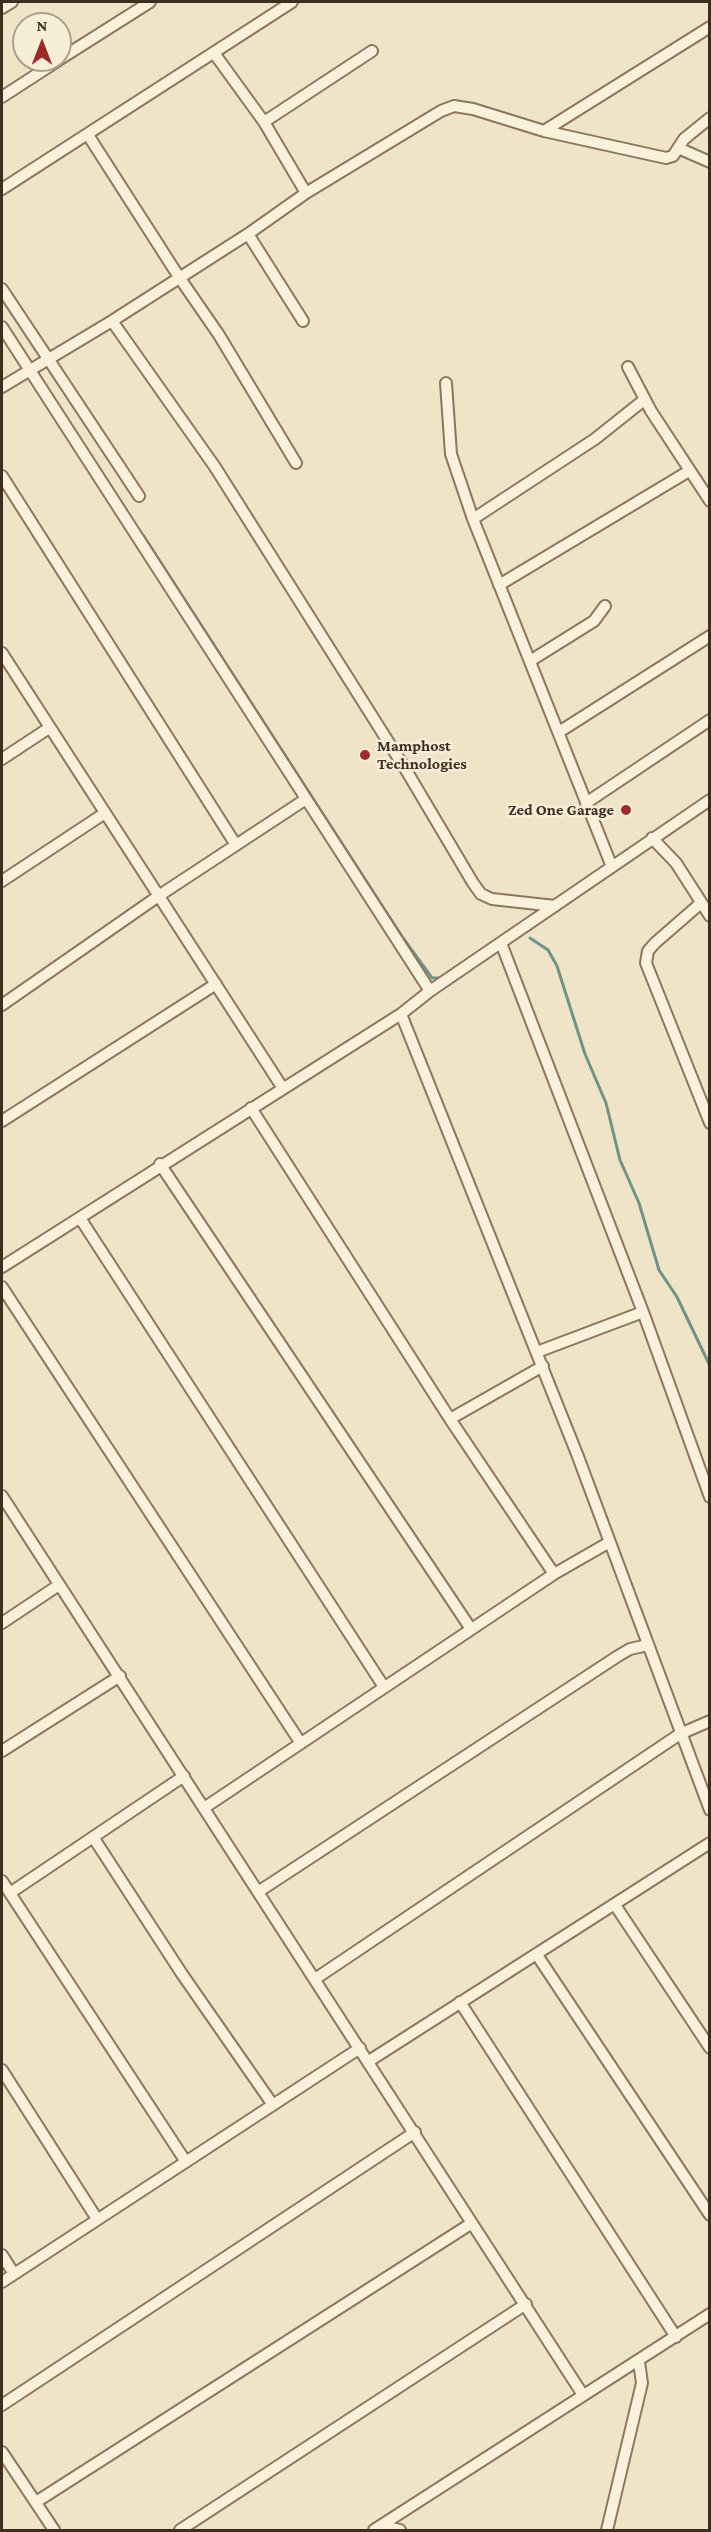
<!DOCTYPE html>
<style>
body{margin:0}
#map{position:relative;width:711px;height:2532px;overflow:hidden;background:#f0e4c8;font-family:"Crimson Pro",serif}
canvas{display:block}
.frame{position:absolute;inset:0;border:3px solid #3d2e20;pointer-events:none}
.north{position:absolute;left:12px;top:12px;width:60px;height:60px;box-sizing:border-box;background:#f7eed8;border:2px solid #ada18e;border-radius:50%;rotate:0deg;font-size:16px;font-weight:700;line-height:24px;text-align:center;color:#3d2e20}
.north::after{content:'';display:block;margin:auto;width:21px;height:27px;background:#9e2a2b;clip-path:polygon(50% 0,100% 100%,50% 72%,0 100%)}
</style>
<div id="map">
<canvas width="711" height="2532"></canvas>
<div class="frame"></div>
<div class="north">N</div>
</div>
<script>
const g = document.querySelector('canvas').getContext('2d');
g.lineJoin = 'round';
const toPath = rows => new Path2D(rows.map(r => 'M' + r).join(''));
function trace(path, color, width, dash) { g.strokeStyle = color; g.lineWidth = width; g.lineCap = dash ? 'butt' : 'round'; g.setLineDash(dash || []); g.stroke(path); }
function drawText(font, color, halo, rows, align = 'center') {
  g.font = font + ' "Crimson Pro",serif'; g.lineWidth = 5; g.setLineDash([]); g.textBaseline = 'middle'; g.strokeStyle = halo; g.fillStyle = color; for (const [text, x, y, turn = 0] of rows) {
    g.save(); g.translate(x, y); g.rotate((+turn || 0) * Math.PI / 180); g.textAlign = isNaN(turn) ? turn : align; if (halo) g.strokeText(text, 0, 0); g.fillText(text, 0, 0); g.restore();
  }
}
trace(toPath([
 [143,535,403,938,432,978,442,978],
 [530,938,548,950,557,966,585,1054,606,1103,620,1160,639,1203,659,1270,677,1297,710,1366]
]), '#6f938a', 3);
const minor = toPath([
 [2,8,12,2],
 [214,53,264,122,306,193],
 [60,59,150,2],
 [2,97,59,60],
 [264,122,372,51],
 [544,131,710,27],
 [88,135,179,277,219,335,296,463],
 [678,148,710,162],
 [2,189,292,2],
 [248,234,303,321],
 [2,289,139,496],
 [112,321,215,467,406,770,473,883,481,894,492,899,555,906],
 [2,327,430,991],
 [628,367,651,411,710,501],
 [446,383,451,454,473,519,612,867],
 [2,387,112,321,248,234,306,193,441,111,454,106,473,109,544,131,666,158,673,156,684,139,710,118],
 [2,476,236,845],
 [473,519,595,439,644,400],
 [499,585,689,471],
 [2,653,282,1087],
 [530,661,594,621,605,606],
 [559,732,710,636],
 [2,759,49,728],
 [586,803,710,720],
 [652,838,676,863,710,916],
 [2,881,105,813],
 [701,903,655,943,648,951,646,963,710,1123],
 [501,943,643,1312,710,1497],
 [2,1005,160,895,306,799],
 [401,1014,577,1454,710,1810],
 [251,1108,450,1419,554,1574],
 [2,1121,216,984],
 [160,1164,471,1629],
 [80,1218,384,1687],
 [2,1267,401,1014,430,991,710,800],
 [2,1287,300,1742],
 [537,1352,643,1312],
 [450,1419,543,1366],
 [2,1496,583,2395],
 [2,1623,59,1585],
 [2,1751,120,1676],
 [204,1808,554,1574,608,1543],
 [93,1837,182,1974,273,2105],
 [2,1881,186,2162],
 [258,1892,618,1656,630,1649,648,1645],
 [10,1893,184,1776],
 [615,1905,710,2048],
 [537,1955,710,2215],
 [315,1979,680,1734,710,1721],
 [460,2002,676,2337],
 [369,2061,710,1843],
 [2,2070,97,2219],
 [2,2255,14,2274],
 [2,2282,360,2048],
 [2,2405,415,2132],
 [2,2452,54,2530],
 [36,2502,472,2223],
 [381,2526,400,2530],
 [180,2530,526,2304],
 [374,2530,710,2314],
 [607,2530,642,2383,639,2362]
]);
trace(minor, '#8d765c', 14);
trace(minor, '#faf1dc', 10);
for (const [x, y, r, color] of [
 [365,755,6,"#9e2a2b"],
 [626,810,6,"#9e2a2b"]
]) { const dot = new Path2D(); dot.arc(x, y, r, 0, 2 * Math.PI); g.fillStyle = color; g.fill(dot); trace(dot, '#f7eed8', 2); }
drawText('bold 16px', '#3d2e20', '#f7eed8', [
 ["Mamphost",377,746],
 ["Technologies",377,764],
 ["Zed One Garage",614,810,"right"]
], 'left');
</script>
